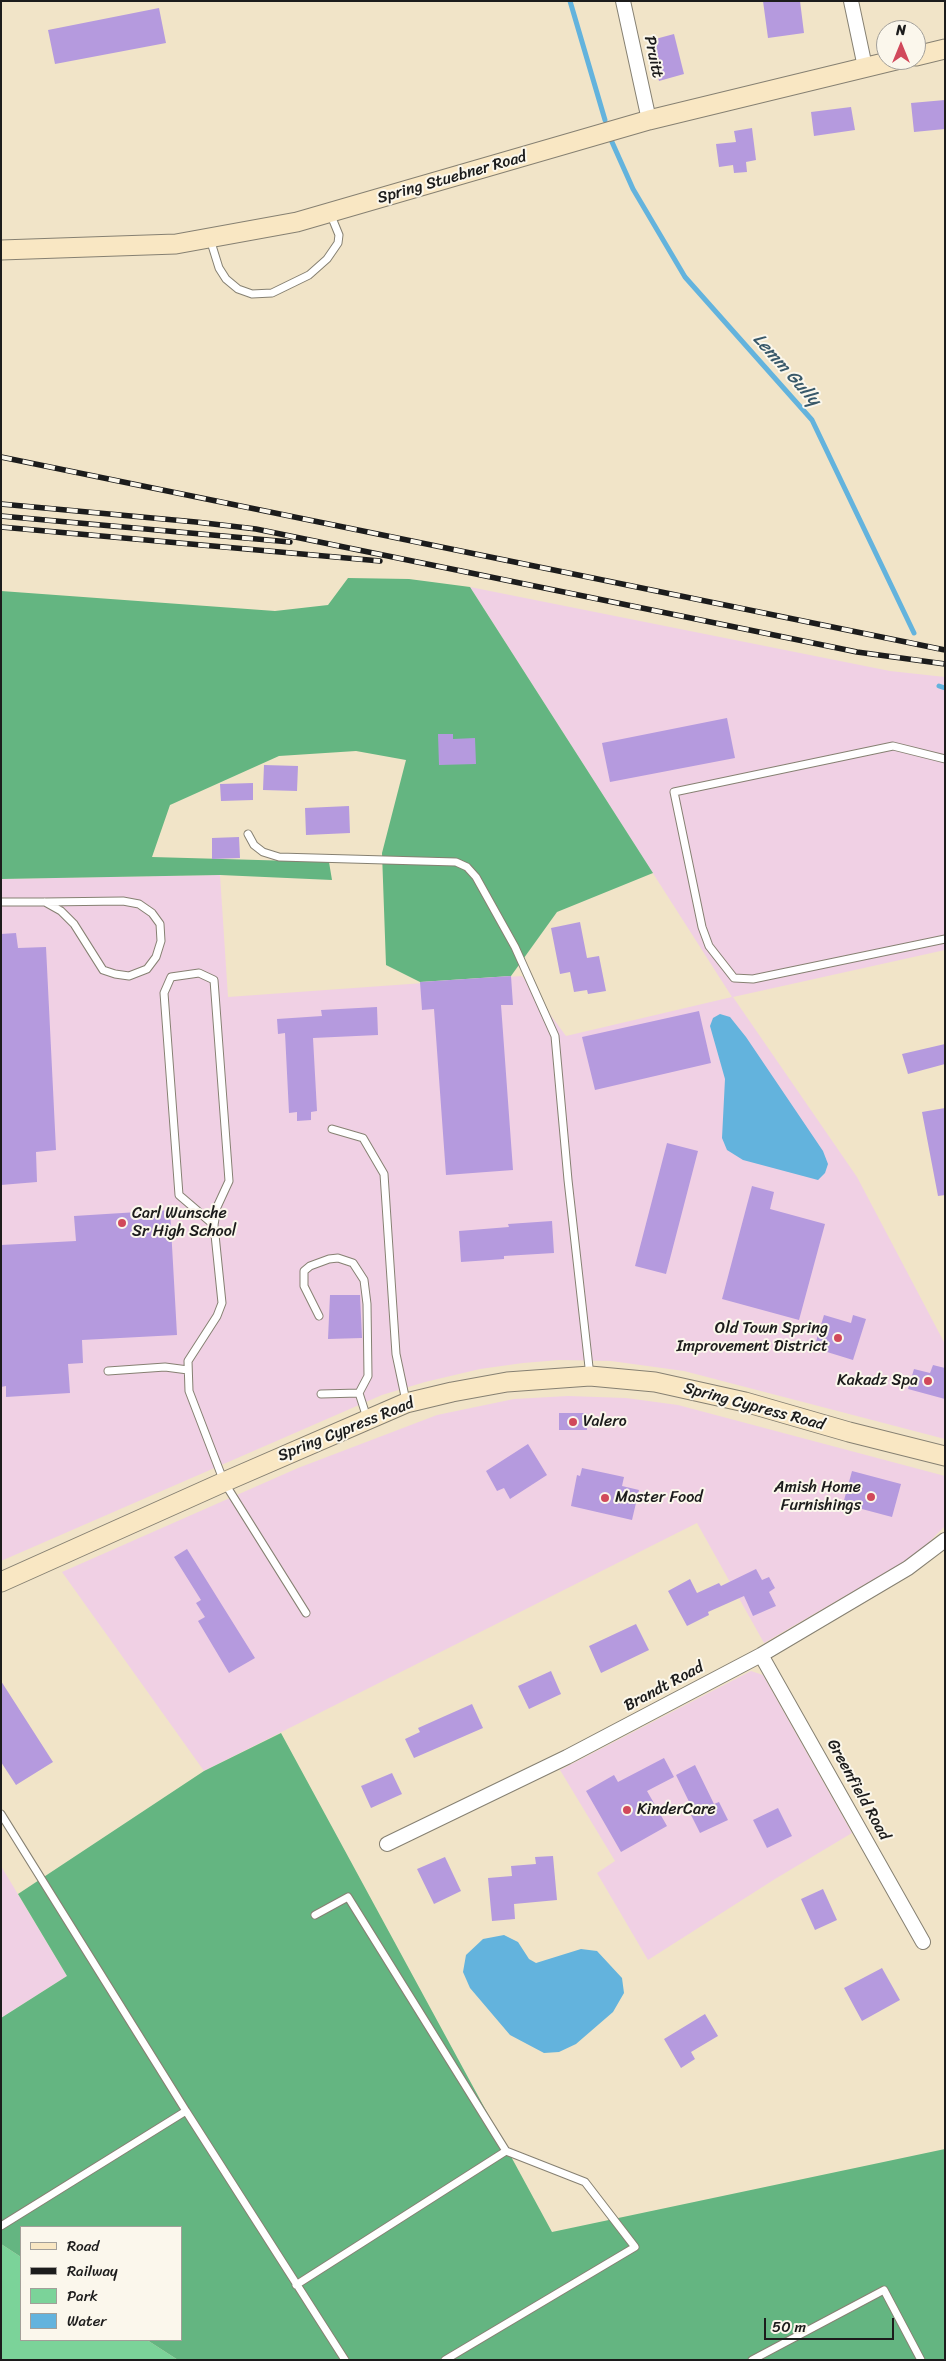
<!DOCTYPE html>
<style>
body{margin:0}
#map{position:relative;width:946px;height:2361px;overflow:hidden;background:#f1e4c8;font-family:Sriracha,sans-serif}
canvas{display:block}
.frame{position:absolute;inset:0;border:2px solid #1c1c1c;pointer-events:none}
.legend{position:absolute;left:20px;top:2226px;width:162px;height:115px;box-sizing:border-box;background:#fbf7ec;border:1px solid #a29f99;margin:0;padding:6px 9px;list-style:none;font-size:15px;color:#1c1c1c}
.legend li{display:flex;align-items:center;gap:10px;height:25px}
.legend b{width:25px;border:1px solid #a29f99}
.north{position:absolute;left:876px;top:20px;width:50px;height:50px;box-sizing:border-box;background:#fbf7ec;border:1px solid #a29f99;border-radius:50%;rotate:0deg;font-size:14px;font-weight:700;line-height:20px;text-align:center;color:#1c1c1c}
.north::after{content:'';display:block;margin:auto;width:18px;height:22px;background:#d1495b;clip-path:polygon(50% 0,100% 100%,50% 72%,0 100%)}
.scale{position:absolute;left:764px;top:2318px;width:130px;height:22px;box-sizing:border-box;border:2px solid #1c1c1c;border-top:0;padding-left:6px;font-size:15px;line-height:18px;white-space:nowrap;color:#1c1c1c;-webkit-text-stroke:4px #fbf7ec;paint-order:stroke}
</style>
<div id="map">
<canvas width="946" height="2361"></canvas>
<div class="frame"></div>
<ul class="legend">
<li><b style="height:6px;background:#f9e7c3"></b>Road</li>
<li><b style="height:6px;background:#1c1c1c"></b>Railway</li>
<li><b style="height:14px;background:#7bd399"></b>Park</li>
<li><b style="height:14px;background:#63b3dd"></b>Water</li>
</ul>
<div class="north">N</div>
<div class="scale">50 m</div>
</div>
<script>
const g = document.querySelector('canvas').getContext('2d');
g.lineJoin = 'round';
function paint(path, color) { g.fillStyle = color; g.fill(path, 'evenodd'); }
const toPath = rows => new Path2D(rows.map(r => 'M' + r).join(''));
function trace(path, color, width, dash) { g.strokeStyle = color; g.lineWidth = width; g.lineCap = dash ? 'butt' : 'round'; g.setLineDash(dash || []); g.stroke(path); }
function drawText(font, color, halo, rows, align = 'center') {
  g.font = font + ' Sriracha,sans-serif'; g.lineWidth = 4; g.setLineDash([]); g.textBaseline = 'middle'; g.strokeStyle = halo; g.fillStyle = color; for (const [text, x, y, turn = 0] of rows) {
    g.save(); g.translate(x, y); g.rotate((+turn || 0) * Math.PI / 180); g.textAlign = isNaN(turn) ? turn : align; if (halo) g.strokeText(text, 0, 0); g.fillText(text, 0, 0); g.restore();
  }
}
paint(toPath([
 [470,587,890,671,945,677,945,950,733,997,857,1177,945,1344,945,1439,684,1371,611,1361,559,1360,523,1363,480,1369,425,1382,382,1395,1,1561,1,879,220,875,228,997,522,976,566,1036,732,997],
 [568,1396,626,1398,678,1405,945,1476,945,1526,923,1548,900,1564,764,1643,697,1523,204,1771,62,1572,298,1468,437,1415,514,1399],
 [751,1671,763,1675,852,1833,775,1879,648,1960,597,1873,615,1861,560,1770],
 [1,1866,67,1976,1,2018]
]), '#f0d0e4');
paint(toPath([
 [1,2244,21,2257,21,2340,147,2340,178,2360,2,2360]
]), '#7bd399');
paint(toPath([
 [348,578,409,579,470,587,653,873,557,912,511,976,420,982,386,965,382,853,406,760,356,751,279,756,170,805,152,857,329,862,332,880,220,875,1,879,1,591,275,611,328,605],
 [281,1733,552,2232,945,2149,945,2360,178,2360,147,2340,181,2340,181,2227,21,2227,21,2257,1,2244,1,2018,67,1976,18,1894,204,1771]
]), '#64b581');
paint(toPath([
 [720,1014,730,1017,746,1037,823,1151,828,1164,825,1173,818,1180,743,1160,727,1150,722,1138,725,1079,710,1026,713,1018],
 [504,1935,518,1942,529,1959,536,1963,581,1949,597,1951,622,1978,624,1993,613,2012,576,2044,559,2052,544,2053,510,2035,470,1988,463,1972,466,1955,483,1939]
]), '#63b3dd');
trace(toPath([
 [570,1,605,120],
 [612,142,633,189,685,277,812,420,914,633],
 [939,686,945,688]
]), '#63b3dd', 5);
paint(toPath([
 [763,1,800,1,804,33,768,38],
 [159,8,166,43,55,64,48,30],
 [674,34,684,74,659,81,648,41],
 [945,100,945,129,914,132,911,103],
 [851,107,855,130,814,136,811,112],
 [752,128,756,160,746,162,747,172,734,173,733,165,719,167,716,144,736,142,734,131],
 [727,718,735,758,610,782,602,743],
 [438,734,453,734,453,739,475,738,476,764,439,765],
 [264,765,298,766,297,791,263,790],
 [253,783,253,800,221,801,220,784],
 [349,806,350,833,306,835,305,808],
 [239,837,240,858,212,859,212,838],
 [580,922,587,958,599,956,606,991,588,994,587,990,574,992,570,972,560,974,551,928],
 [16,933,18,948,46,947,56,1150,36,1152,37,1182,1,1185,1,934],
 [511,976,513,1005,501,1005,513,1170,446,1175,434,1009,422,1010,420,982],
 [377,1007,378,1035,313,1038,317,1111,311,1112,311,1120,297,1121,297,1112,289,1113,285,1033,278,1034,277,1019,322,1016,321,1010],
 [699,1011,711,1063,595,1090,582,1037],
 [945,1044,945,1064,908,1074,902,1054],
 [945,1108,945,1195,938,1196,922,1112],
 [667,1143,698,1151,666,1274,635,1266],
 [752,1186,774,1192,770,1209,825,1224,799,1320,722,1299],
 [170,1210,177,1335,82,1340,83,1363,68,1364,70,1393,6,1397,6,1386,1,1387,1,1245,76,1241,74,1216],
 [552,1221,554,1253,504,1256,504,1259,461,1262,459,1231,509,1227,508,1224],
 [330,1295,360,1295,362,1338,328,1339],
 [824,1315,851,1323,853,1315,866,1319,853,1360,814,1348],
 [933,1365,945,1368,945,1399,908,1389,914,1369,930,1373],
 [559,1413,587,1413,587,1430,559,1430],
 [528,1444,547,1475,510,1499,504,1488,497,1491,486,1471],
 [582,1468,624,1477,622,1486,639,1490,632,1520,571,1506,577,1475,580,1476],
 [852,1471,901,1484,892,1517,843,1504],
 [187,1549,255,1658,229,1673,198,1621,205,1617,196,1603,201,1600,174,1557],
 [756,1569,762,1580,769,1577,775,1588,769,1592,776,1606,753,1616,744,1596,708,1612,709,1615,687,1626,668,1591,690,1579,697,1593,719,1583,721,1586],
 [636,1624,649,1650,601,1673,589,1646],
 [551,1671,561,1694,529,1709,518,1686],
 [1,1681,53,1762,16,1785,1,1762],
 [472,1704,483,1728,414,1758,405,1739,420,1732,418,1728],
 [664,1758,674,1777,647,1791,667,1826,621,1852,586,1791,614,1775,618,1782],
 [695,1765,714,1804,719,1802,728,1820,700,1833,691,1815,695,1814,676,1775],
 [392,1773,402,1794,371,1808,361,1786],
 [778,1808,792,1836,767,1848,753,1820],
 [553,1856,557,1900,514,1904,515,1919,492,1921,488,1878,512,1876,511,1866,536,1864,535,1857],
 [445,1857,461,1891,434,1904,417,1869],
 [823,1889,837,1920,815,1930,801,1899],
 [882,1968,900,2000,862,2021,844,1988],
 [705,2014,718,2036,691,2052,695,2059,681,2068,664,2039]
]), '#b59ade');
const lane = toPath([
 [210,239,219,268,226,279,238,289,252,294,272,293,309,275,327,259,338,243,339,235,330,213],
 [945,759,893,746,674,792,702,927,709,946,734,978,753,979,945,939],
 [248,834,254,845,263,852,279,857,456,862,467,867,476,877,515,947,555,1036,568,1180,590,1376],
 [1,902,45,902,123,901,139,904,152,913,160,924,161,941,156,957,147,969,129,976,115,974,103,970,74,924,61,911,45,902],
 [332,1129,363,1138,384,1174,396,1354,406,1401],
 [214,1225,179,1195,164,993,171,977,199,973,214,980,229,1181,217,1207,214,1225,222,1303,217,1316,188,1361,189,1391,224,1482,306,1613],
 [319,1316,304,1286,304,1271,310,1266,329,1259,338,1258,353,1263,364,1280,367,1304,368,1376,359,1393],
 [108,1371,165,1367,188,1370],
 [321,1394,359,1393,367,1418],
 [1,1814,186,2111],
 [1,2226,186,2111,345,2360],
 [296,2285,506,2151,348,1897,315,1915],
 [445,2360,635,2247,585,2182,506,2151],
 [752,2360,884,2290,921,2360]
]);
const street = toPath([
 [623,1,649,120],
 [851,1,865,67],
 [761,1655,923,1942],
 [387,1844,567,1757,761,1655,908,1568,945,1540]
]);
const secondary = toPath([
 [916,56,945,49],
 [1,250,176,244,297,222,649,120,896,60],
 [1,1582,224,1482,406,1403,452,1392,507,1382,590,1376,655,1382,745,1402,849,1432,945,1456]
]);
trace(lane, '#868072', 9);
trace(street, '#868072', 16);
trace(secondary, '#868072', 21);
trace(lane, '#fff', 7);
trace(street, '#fff', 14);
trace(secondary, '#f9e7c3', 19);
const rail = toPath([
 [1,457,945,650],
 [1,504,196,522,256,529,857,652,945,664],
 [1,516,290,542],
 [1,527,380,561]
]);
trace(rail, '#1c1c1c', 5.5);
trace(rail, '#fbf7ec', 4, [11]);
for (const [x, y, r, color] of [
 [122,1223,5,"#d1495b"],
 [838,1338,5,"#d1495b"],
 [928,1381,5,"#d1495b"],
 [573,1422,5,"#d1495b"],
 [871,1497,5,"#d1495b"],
 [605,1498,5,"#d1495b"],
 [627,1810,5,"#d1495b"]
]) { const dot = new Path2D(); dot.arc(x, y, r, 0, 2 * Math.PI); g.fillStyle = color; g.fill(dot); trace(dot, '#fbf7ec', 2); }
drawText('16px', '#1c1c1c', '#fbf7ec', [
 ["Pruitt",653,57,78],
 ["Spring Stuebner Road",452,178,-16],
 ["Spring Cypress Road",754,1407,15],
 ["Spring Cypress Road",346,1430,-22],
 ["Brandt Road",664,1687,-28],
 ["Greenfield Road",858,1790,61]
]);
drawText('16px', '#1c1c1c', '#fbf7ec', [
 ["Carl Wunsche",132,1214],
 ["Sr High School",132,1232],
 ["Old Town Spring",828,1329,"right"],
 ["Improvement District",828,1347,"right"],
 ["Kakadz Spa",918,1381,"right"],
 ["Valero",583,1422],
 ["Amish Home",861,1488,"right"],
 ["Furnishings",861,1506,"right"],
 ["Master Food",615,1498],
 ["KinderCare",637,1810]
], 'left');
drawText('italic 18px', '#385869', '#fbf7ec', [
 ["Lemm Gully",786,370,48]
]);
</script>
